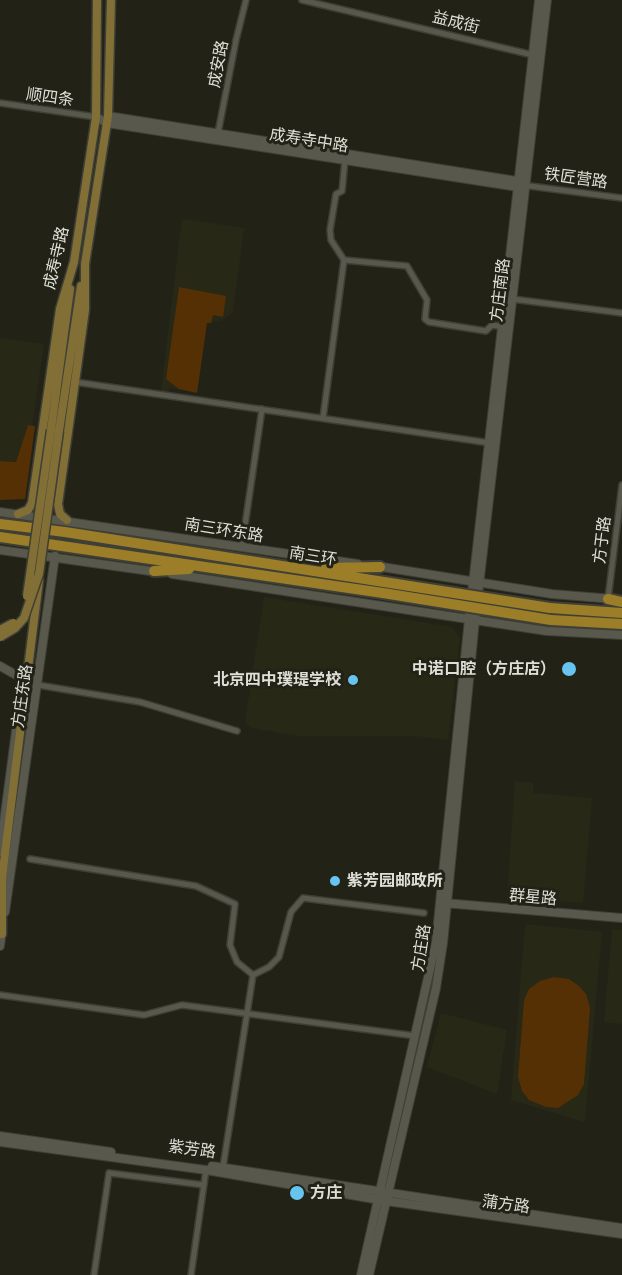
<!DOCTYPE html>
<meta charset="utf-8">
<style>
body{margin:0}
canvas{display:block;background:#222217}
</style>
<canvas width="622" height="1275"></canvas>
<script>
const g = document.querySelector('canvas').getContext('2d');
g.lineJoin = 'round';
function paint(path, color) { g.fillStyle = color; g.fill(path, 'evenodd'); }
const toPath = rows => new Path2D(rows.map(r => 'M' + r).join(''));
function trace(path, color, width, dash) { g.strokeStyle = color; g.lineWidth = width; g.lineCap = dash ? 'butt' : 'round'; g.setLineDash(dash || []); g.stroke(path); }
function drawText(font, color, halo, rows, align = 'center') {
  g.font = font + ' Commissioner,"Noto Sans SC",sans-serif'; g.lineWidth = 6; g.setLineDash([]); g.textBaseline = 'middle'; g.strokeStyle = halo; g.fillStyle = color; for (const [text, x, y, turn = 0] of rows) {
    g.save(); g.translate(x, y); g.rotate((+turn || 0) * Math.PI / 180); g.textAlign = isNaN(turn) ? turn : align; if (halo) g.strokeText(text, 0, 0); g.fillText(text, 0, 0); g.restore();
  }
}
paint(toPath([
 [182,219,244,228,233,312,223,320,207,323,197,393,170,388,168,392,161,391],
 [0,338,44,344,32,425,28,425,16,462,0,461],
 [264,597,452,627,460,638,448,740,416,736,299,736,252,728,245,722],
 [515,781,533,783,533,793,592,798,583,903,507,897],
 [525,924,602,932,585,1122,511,1100],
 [612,929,622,930,622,1024,604,1022],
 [441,1013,507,1030,497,1094,427,1067]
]), '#272816');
paint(toPath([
 [179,287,226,296,223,317,213,315,211,323,207,323,197,393,179,389,166,379],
 [28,425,35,426,25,499,0,500,0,461,16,462],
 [554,977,569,979,579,986,586,994,590,1008,584,1084,578,1095,558,1108,546,1107,529,1100,522,1091,518,1077,524,1000,529,989,540,981]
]), '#553004');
const street = toPath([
 [302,0,533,55],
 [0,103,96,117],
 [218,133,236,40,246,0],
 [522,185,622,198],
 [344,260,407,266,427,300,425,319,429,322,486,331,492,325,503,327],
 [512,299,622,313],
 [75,382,490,443],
 [323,418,344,260,331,240,330,230,336,194,342,191,345,160],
 [242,546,262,409],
 [608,599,622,485],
 [38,685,140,702,237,731],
 [30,859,196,886,235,904,230,945,237,962,253,975],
 [0,995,144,1015,182,1005,416,1036],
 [223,1167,253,975,269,967,279,957,291,912,303,898,424,913],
 [94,1275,109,1173,204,1185],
 [191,1275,206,1170]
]);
const secondary = toPath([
 [108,116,523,182],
 [96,117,107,123,518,187],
 [0,512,358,564],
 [0,550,157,572],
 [376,566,552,594,613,599],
 [172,574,547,631,622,635],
 [0,666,23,679],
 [0,852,16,731],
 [444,903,622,918],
 [5,912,55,556],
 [0,946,2,930],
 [0,1136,111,1152],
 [0,1142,206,1170,386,1201,622,1234],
 [212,1166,622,1228],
 [361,1275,436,942,469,619,539,0],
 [369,1275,436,988,443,943,475,620,547,0]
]);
const primary = toPath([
 [51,430,70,289],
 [59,431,81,286],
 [18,514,28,510,32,503,60,309,74,262,96,117,97,0],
 [67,520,60,514,58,504,85,310,85,264,108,116,111,0],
 [2,934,2,878,39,580]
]);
const highway = toPath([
 [0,524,65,532,384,582],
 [0,537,383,593],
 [326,568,380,567],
 [154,571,189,569],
 [608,599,622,602],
 [550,608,622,613],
 [551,620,622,624]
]);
trace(street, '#3e3f36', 8);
trace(secondary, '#3e3f36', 10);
trace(primary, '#3e3f36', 11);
trace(highway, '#3e3f36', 14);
trace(street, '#58594c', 5);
trace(secondary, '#58594c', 8);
trace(primary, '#816f36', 8);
trace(highway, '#9c7d28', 10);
const primaryBridge = toPath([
 [27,596,51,430],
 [0,630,13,623],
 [0,637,15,628,24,618,39,574,59,431]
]);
const highwayBridge = toPath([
 [384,582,550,608],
 [383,593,551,620]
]);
trace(primaryBridge, '#3e3f36', 11, []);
trace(highwayBridge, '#3e3f36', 14, []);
trace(primaryBridge, '#816f36', 8);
trace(highwayBridge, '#9c7d28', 10);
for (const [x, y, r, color] of [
 [569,669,8,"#66c4ef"],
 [353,680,6,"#66c4ef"],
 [335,881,6,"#66c4ef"],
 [297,1193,8,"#66c4ef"]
]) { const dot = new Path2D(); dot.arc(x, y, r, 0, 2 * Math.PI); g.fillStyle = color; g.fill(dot); trace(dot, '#222217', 2); }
drawText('16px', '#dedfd7', '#222217', [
 ["益成街",456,22,14],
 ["成安路",218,64,-79],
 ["顺四条",50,97,8],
 ["成寿寺中路",309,140,9],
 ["铁匠营路",576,178,8],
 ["成寿寺路",56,258,-77],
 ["方庄南路",500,290,-83],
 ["南三环东路",224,530,9],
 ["方于路",602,540,-83],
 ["南三环",313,556,9],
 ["方庄东路",22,696,-82],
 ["群星路",533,897,5],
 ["方庄路",421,948,-81],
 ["紫芳路",192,1149,8],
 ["蒲方路",506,1204,8]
]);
drawText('bold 16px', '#dedfd7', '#222217', [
 ["中诺口腔（方庄店）",556,669],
 ["北京四中璞瑅学校",341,680],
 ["紫芳园邮政所",347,881,"left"],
 ["方庄",310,1193,"left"]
], 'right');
</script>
